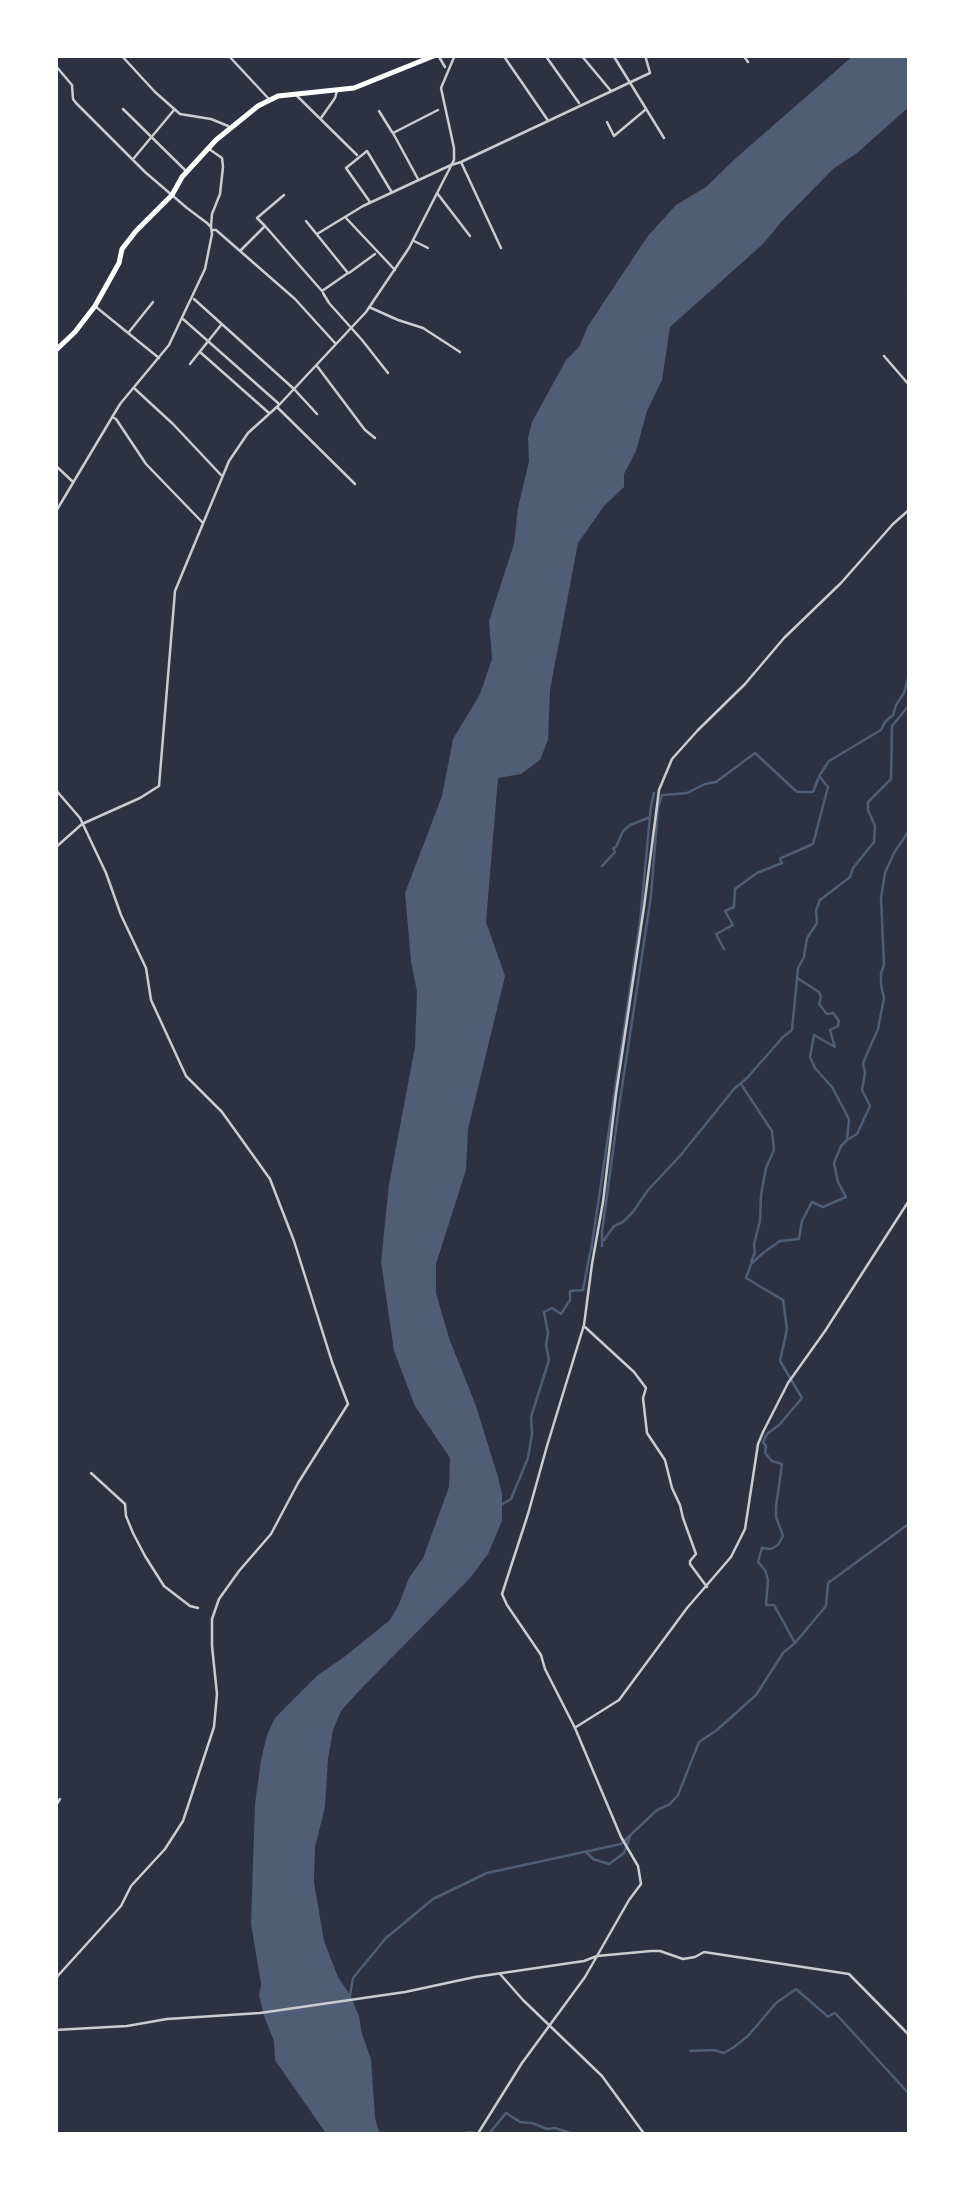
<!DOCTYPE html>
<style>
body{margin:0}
#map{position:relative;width:965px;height:2190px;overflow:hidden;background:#2d3142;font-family:"Source Serif 4",serif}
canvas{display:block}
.frame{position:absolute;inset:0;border:58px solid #fff;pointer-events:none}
</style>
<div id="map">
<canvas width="965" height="2190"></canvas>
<div class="frame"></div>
</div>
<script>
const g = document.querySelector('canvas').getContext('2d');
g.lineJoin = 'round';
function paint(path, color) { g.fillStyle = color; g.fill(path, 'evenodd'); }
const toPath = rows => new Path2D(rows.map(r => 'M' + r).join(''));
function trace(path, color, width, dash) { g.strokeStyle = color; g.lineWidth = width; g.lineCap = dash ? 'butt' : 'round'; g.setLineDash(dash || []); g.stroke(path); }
paint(toPath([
 [854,55,910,55,910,106,857,153,833,169,782,221,763,244,670,327,662,380,647,411,636,451,624,474,624,487,604,506,578,543,550,690,548,740,540,760,521,774,498,778,486,922,505,976,468,1129,466,1170,436,1264,436,1293,449,1338,476,1406,498,1477,502,1494,502,1521,488,1554,470,1578,358,1692,341,1711,333,1730,328,1759,325,1807,315,1847,314,1882,324,1941,338,1977,350,1995,359,2016,362,2034,371,2059,375,2118,380,2135,327,2135,275,2060,274,2041,264,2016,259,1995,261,1984,251,1924,255,1804,261,1760,267,1735,275,1718,318,1675,344,1657,390,1620,399,1604,409,1578,423,1558,449,1487,450,1458,415,1406,394,1351,381,1262,389,1184,415,1047,417,992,411,961,405,893,442,796,453,739,480,694,492,659,489,621,514,544,518,508,529,461,528,438,532,422,566,360,579,347,588,326,647,237,676,205,706,187,736,158]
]), '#4f5d75');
trace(toPath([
 [664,795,687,793,705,784,716,782,755,753,797,792,813,792,818,779],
 [602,866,615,852,613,848,616,847,623,831,630,825,648,818],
 [882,919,881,898,885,873,894,853,910,829],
 [724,949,716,934,733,925,725,911,734,907,735,889,757,873,782,863,780,859,781,858,813,844,828,787,819,776,829,761,881,730,885,722,893,715,896,705,904,693,910,671],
 [741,1084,772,1131,774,1150,766,1168,761,1195,760,1221,754,1244,755,1252,751,1262],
 [849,1139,857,1134,870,1106,862,1090,865,1073,863,1063,878,1029,884,998,881,985,881,973,884,965,882,921],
 [604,1240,614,1226,623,1222,633,1212,648,1190,680,1156,734,1089,747,1078,783,1037,792,1030,797,979],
 [602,1246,602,1232,619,1107,651,896,658,807,662,795],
 [591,1251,640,922,651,806,654,793],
 [499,1506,511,1499,528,1458,532,1434,531,1417,549,1360,546,1345,548,1333,544,1312,552,1308,561,1314,570,1300,570,1291,583,1290,590,1253],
 [795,1643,774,1605,766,1605,768,1580,765,1570,758,1562,762,1548,771,1549,778,1545,783,1536,776,1517,776,1507,782,1464,772,1461,765,1453,766,1446,763,1442,767,1434,779,1425,802,1398,780,1361,787,1329,783,1300,746,1278,751,1264,763,1253,780,1241,799,1239,802,1221,812,1202,823,1207,846,1197,838,1182,834,1163,841,1146,847,1140,849,1119,832,1087,815,1068,810,1057,814,1035,835,1047,830,1030,838,1026,839,1021,833,1013,827,1014,819,1004,821,997,819,992,797,978,798,968,804,957,807,938,817,923,816,910,820,900,850,877,853,868,874,842,875,826,868,810,868,802,891,779,892,726,910,704],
 [587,1853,593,1859,609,1864,624,1853,630,1836],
 [350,1996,353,1978,386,1938,433,1899,487,1873,621,1844,657,1810,670,1804,678,1795,699,1742,717,1730,756,1695,783,1653,795,1643,826,1606,828,1583,910,1523],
 [690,2051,714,2050,724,2053,734,2047,748,2036,776,2003,796,1989,826,2015,828,2017,834,2013,836,2014,910,2095],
 [455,2135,470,2132,481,2135],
 [488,2135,506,2113,520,2122,532,2123,547,2129,555,2128,570,2133]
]), '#4f5d75', 2.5);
trace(toPath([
 [121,55,155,92,180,114,211,119,228,126],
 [228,55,268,98],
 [438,55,445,67],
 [503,55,547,119],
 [545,55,579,103],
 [581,55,611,91],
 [613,55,664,138],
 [743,55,748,62],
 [55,65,72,85,73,99,76,103,145,172,187,208,207,223,211,227,212,234,205,269,169,345,120,404,55,513],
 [295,94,357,155],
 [123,109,186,171],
 [379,111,392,132],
 [321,118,335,98,337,91],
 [607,122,614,136,645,110],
 [209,149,222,158,223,167,220,194,212,214,211,227],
 [134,158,174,110],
 [461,162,650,73,645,55],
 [418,179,393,133,438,110],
 [437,193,470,236],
 [370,202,346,168,367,151,391,191],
 [346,218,395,270],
 [265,226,257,218,284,195],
 [213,230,216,230,295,299,335,343],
 [317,234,363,206,451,165,461,162,501,248],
 [414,241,428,248],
 [240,251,265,226,322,291,348,273,306,221],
 [349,273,375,254],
 [908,289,910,291],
 [323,293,329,303,362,340,388,373],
 [194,299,294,389,317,414],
 [96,307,159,358],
 [369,307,398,320,423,328,460,352],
 [183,319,278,403],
 [909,326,910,327],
 [129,332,153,302],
 [200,352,269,413],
 [884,356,910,386],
 [190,364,221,325],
 [317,366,365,430,375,438],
 [135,389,173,424,221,475],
 [278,408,355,484],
 [112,417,116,419,146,464,203,523],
 [55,465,72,481],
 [55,789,80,818,106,873,121,915,146,968,151,1000,186,1076,222,1112,270,1179,294,1241,332,1362,348,1404,298,1483,271,1534,239,1571,219,1599,212,1619,212,1646,217,1694,214,1727,183,1821,165,1849,131,1886,121,1906,55,1979],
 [55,848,82,824,140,798,159,786,175,591,229,461,248,433,279,405,366,312,409,248,454,160,454,148,441,88,455,55],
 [585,1327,634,1372,646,1388,643,1398,647,1433,665,1460,672,1488,680,1505,683,1518,696,1554,690,1561,690,1564,707,1587],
 [91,1473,125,1504,126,1516,133,1533,145,1556,164,1586,190,1606,198,1608],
 [576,1727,619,1700,687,1608,731,1557,745,1529,758,1444,763,1432,788,1383,825,1331,910,1199],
 [55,1807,60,1799],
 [500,1974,523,2000,602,2076,645,2135],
 [55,2030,127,2026,167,2019,260,2013,405,1992,475,1977,584,1961,597,1956,651,1951,660,1951,683,1959,695,1957,704,1952,849,1974,910,2036],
 [477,2135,522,2063,585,1977,629,1900,641,1884,638,1866,621,1837,575,1728,545,1669,541,1655,507,1605,502,1594,528,1514,547,1446,584,1325,592,1264,603,1202,616,1094,644,907,659,790,672,759,698,730,745,684,784,638,841,583,893,524,910,509]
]), '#caccd0', 2.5);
trace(toPath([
 [55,351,75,332,95,306,119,263,122,249,136,231,172,195,182,177,216,140,258,106,278,96,354,88,436,55]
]), '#fff', 5);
</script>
